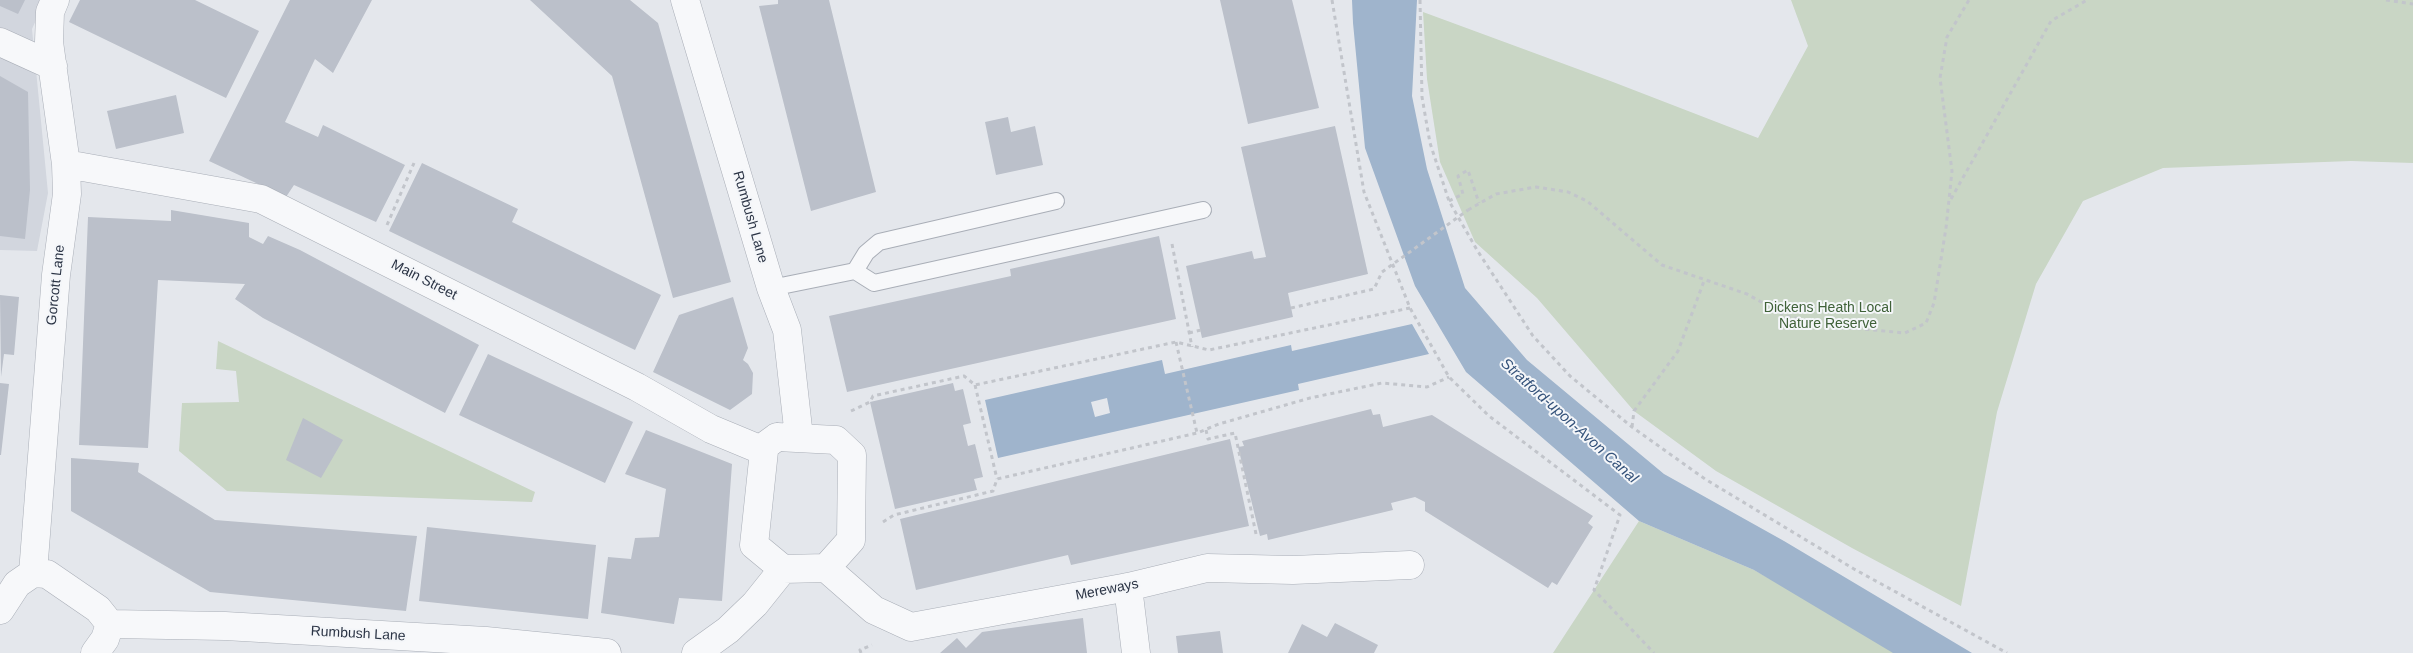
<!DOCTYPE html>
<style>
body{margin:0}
canvas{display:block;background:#e4e7ec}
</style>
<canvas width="2413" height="653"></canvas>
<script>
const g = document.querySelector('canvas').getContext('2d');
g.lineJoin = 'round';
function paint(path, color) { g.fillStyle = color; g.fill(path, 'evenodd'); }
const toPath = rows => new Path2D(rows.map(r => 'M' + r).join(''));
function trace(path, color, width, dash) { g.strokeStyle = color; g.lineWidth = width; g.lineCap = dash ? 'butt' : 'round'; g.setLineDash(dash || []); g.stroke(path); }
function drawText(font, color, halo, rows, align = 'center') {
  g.font = font + ' Helvetica,sans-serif'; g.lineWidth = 4; g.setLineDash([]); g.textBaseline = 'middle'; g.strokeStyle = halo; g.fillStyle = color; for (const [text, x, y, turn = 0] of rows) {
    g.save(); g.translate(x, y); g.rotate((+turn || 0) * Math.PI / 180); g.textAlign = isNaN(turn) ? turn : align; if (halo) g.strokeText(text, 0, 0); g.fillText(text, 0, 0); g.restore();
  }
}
paint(toPath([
 [0,0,45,0,32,29,48,193,37,251,0,250]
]), '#d2d6de');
paint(toPath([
 [1791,0,2413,0,2413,163,2351,161,2163,168,2083,201,2036,284,1997,412,1961,606,1852,548,1716,471,1634,411,1537,298,1475,242,1440,162,1427,79,1423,12,1613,82,1758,138,1808,46],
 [218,341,535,492,532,502,227,491,179,451,182,403,239,402,236,371,216,369],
 [1639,521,1754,570,1902,653,1553,653]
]), '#c9d6c5');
paint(toPath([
 [1352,0,1417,0,1412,96,1427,169,1465,288,1527,360,1664,474,1784,541,1972,653,1893,653,1754,570,1639,521,1466,372,1415,286,1365,148,1353,23],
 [1412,324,1429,354,1298,384,1299,390,998,458,985,400,1162,360,1165,374,1291,345,1292,351],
 [1107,398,1110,413,1095,417,1091,402]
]), '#9fb4cc');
paint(toPath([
 [0,0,25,0,18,14,0,6],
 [80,0,195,0,259,31,226,98,69,22],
 [290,0,372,0,333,73,315,59,285,122,318,137,323,125,405,165,376,222,294,185,286,197,209,161],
 [530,0,630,0,658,23,731,282,673,298,612,76],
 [778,0,829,0,876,192,811,211,759,6,778,4],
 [1220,0,1292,0,1319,108,1248,124],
 [0,76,28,92,30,190,25,239,0,236],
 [176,95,184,133,116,149,107,111],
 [1008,117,1011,132,1035,126,1043,165,996,175,985,122],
 [1335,126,1368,274,1288,293,1293,317,1202,338,1186,266,1252,251,1254,259,1266,257,1241,147],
 [422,163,518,209,512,222,661,295,635,350,389,231],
 [171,210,249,223,249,237,263,244,268,236,300,250,479,345,445,413,263,318,235,299,245,284,158,280,148,448,79,445,88,217,171,221],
 [1159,236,1176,319,847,392,829,316,1011,276,1010,269],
 [0,295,19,297,14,355,4,354,1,377],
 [733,297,748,348,743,360,748,364,753,373,752,394,730,410,653,372,679,315],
 [488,354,633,422,605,483,459,415],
 [0,383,9,384,1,455,0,455],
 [953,383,955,391,963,389,971,423,963,425,968,446,975,444,983,477,974,479,977,490,895,509,870,402],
 [1371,409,1373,415,1380,414,1383,427,1432,415,1593,516,1588,523,1593,527,1557,585,1552,582,1548,588,1425,511,1425,502,1415,497,1391,503,1393,510,1268,540,1267,534,1260,536,1238,447,1244,446,1242,441],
 [303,418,343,440,321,478,286,460],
 [646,430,732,464,722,601,679,598,674,624,601,613,608,557,631,559,635,538,659,537,666,489,625,474],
 [1230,439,1249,526,1071,565,1068,555,916,590,900,519],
 [71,458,139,463,138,472,215,520,417,536,406,611,210,592,71,511],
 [427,527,596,545,588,619,419,601],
 [1083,618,1087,653,940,653,957,638,966,648,982,632],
 [1335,623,1378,645,1374,653,1288,653,1302,624,1327,637],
 [1220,631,1223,653,1178,653,1176,636]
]), '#bbc0ca');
const lane = toPath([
 [855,271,866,253,879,242,1056,201],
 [771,288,855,271,874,283,1203,210]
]);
const street = toPath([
 [685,0,771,288,787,330,799,437],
 [0,42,53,66],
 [66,164,261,199,637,387,711,429,764,451],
 [777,437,836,440,852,455,851,540,826,568,783,569,754,545,764,451,766,445,777,437],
 [826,568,874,610,911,627,1128,587,1207,568,1293,570,1410,565],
 [33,573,56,275,67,194,66,164,49,42,50,12,55,0],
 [1128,587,1136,653],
 [0,610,17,584,33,573,47,574,98,609,110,624,105,639,95,653],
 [110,624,225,626,486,641,607,653],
 [696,653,728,630,755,604,783,569]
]);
trace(lane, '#a9aeb7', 18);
trace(street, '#a9aeb7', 29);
trace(toPath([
 [1332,0,1364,192,1410,308,1449,377,1489,416,1620,515,1594,590,1654,653],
 [1420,0,1422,97,1430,143,1449,201,1477,250,1533,336,1570,376,1632,427,1705,479,1854,569,2007,653],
 [2386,0,2413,4],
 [1951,199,2051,21,2087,0],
 [1449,201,1463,194,1458,176,1468,170,1479,203],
 [1468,210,1496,194,1536,187,1568,192,1587,201,1662,265,1747,294,1786,316,1831,326,1905,333,1926,323,1934,303,1946,228,1952,171,1940,78,1947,37,1969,0],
 [387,225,414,163],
 [1172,244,1192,347],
 [1291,308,1374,289,1382,272],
 [1189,333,1201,330],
 [1176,342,1197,433],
 [975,385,997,479],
 [851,411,870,402,873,396,964,376,975,385,1176,342,1209,350,1410,308],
 [1632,427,1634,411,1678,351,1704,281],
 [1206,430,1208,439,1235,433,1256,534,1254,535],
 [883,522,894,515,993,491,997,479,1197,433,1219,424,1310,398,1382,383,1427,387,1449,377],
 [861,653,860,650,872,645]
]), '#c2c5cb', 3, [4, 4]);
trace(lane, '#f7f8fa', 16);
trace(street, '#f7f8fa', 28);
trace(toPath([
 [1382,272,1468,210]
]), '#c2c5cb', 3, [4, 4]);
drawText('14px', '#2b3445', '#f4f6f9', [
 ["Rumbush Lane",750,217,74],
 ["Main Street",424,280,27],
 ["Gorcott Lane",56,285,-84],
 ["Mereways",1107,590,-11],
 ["Rumbush Lane",358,634,3]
]);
drawText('14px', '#3f6138', '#f4f6f9', [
 ["Dickens Heath Local",1828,308],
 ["Nature Reserve",1828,324]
]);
drawText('italic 15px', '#34527a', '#f4f6f9', [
 ["Stratford-upon-Avon Canal",1569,421,42]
]);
</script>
